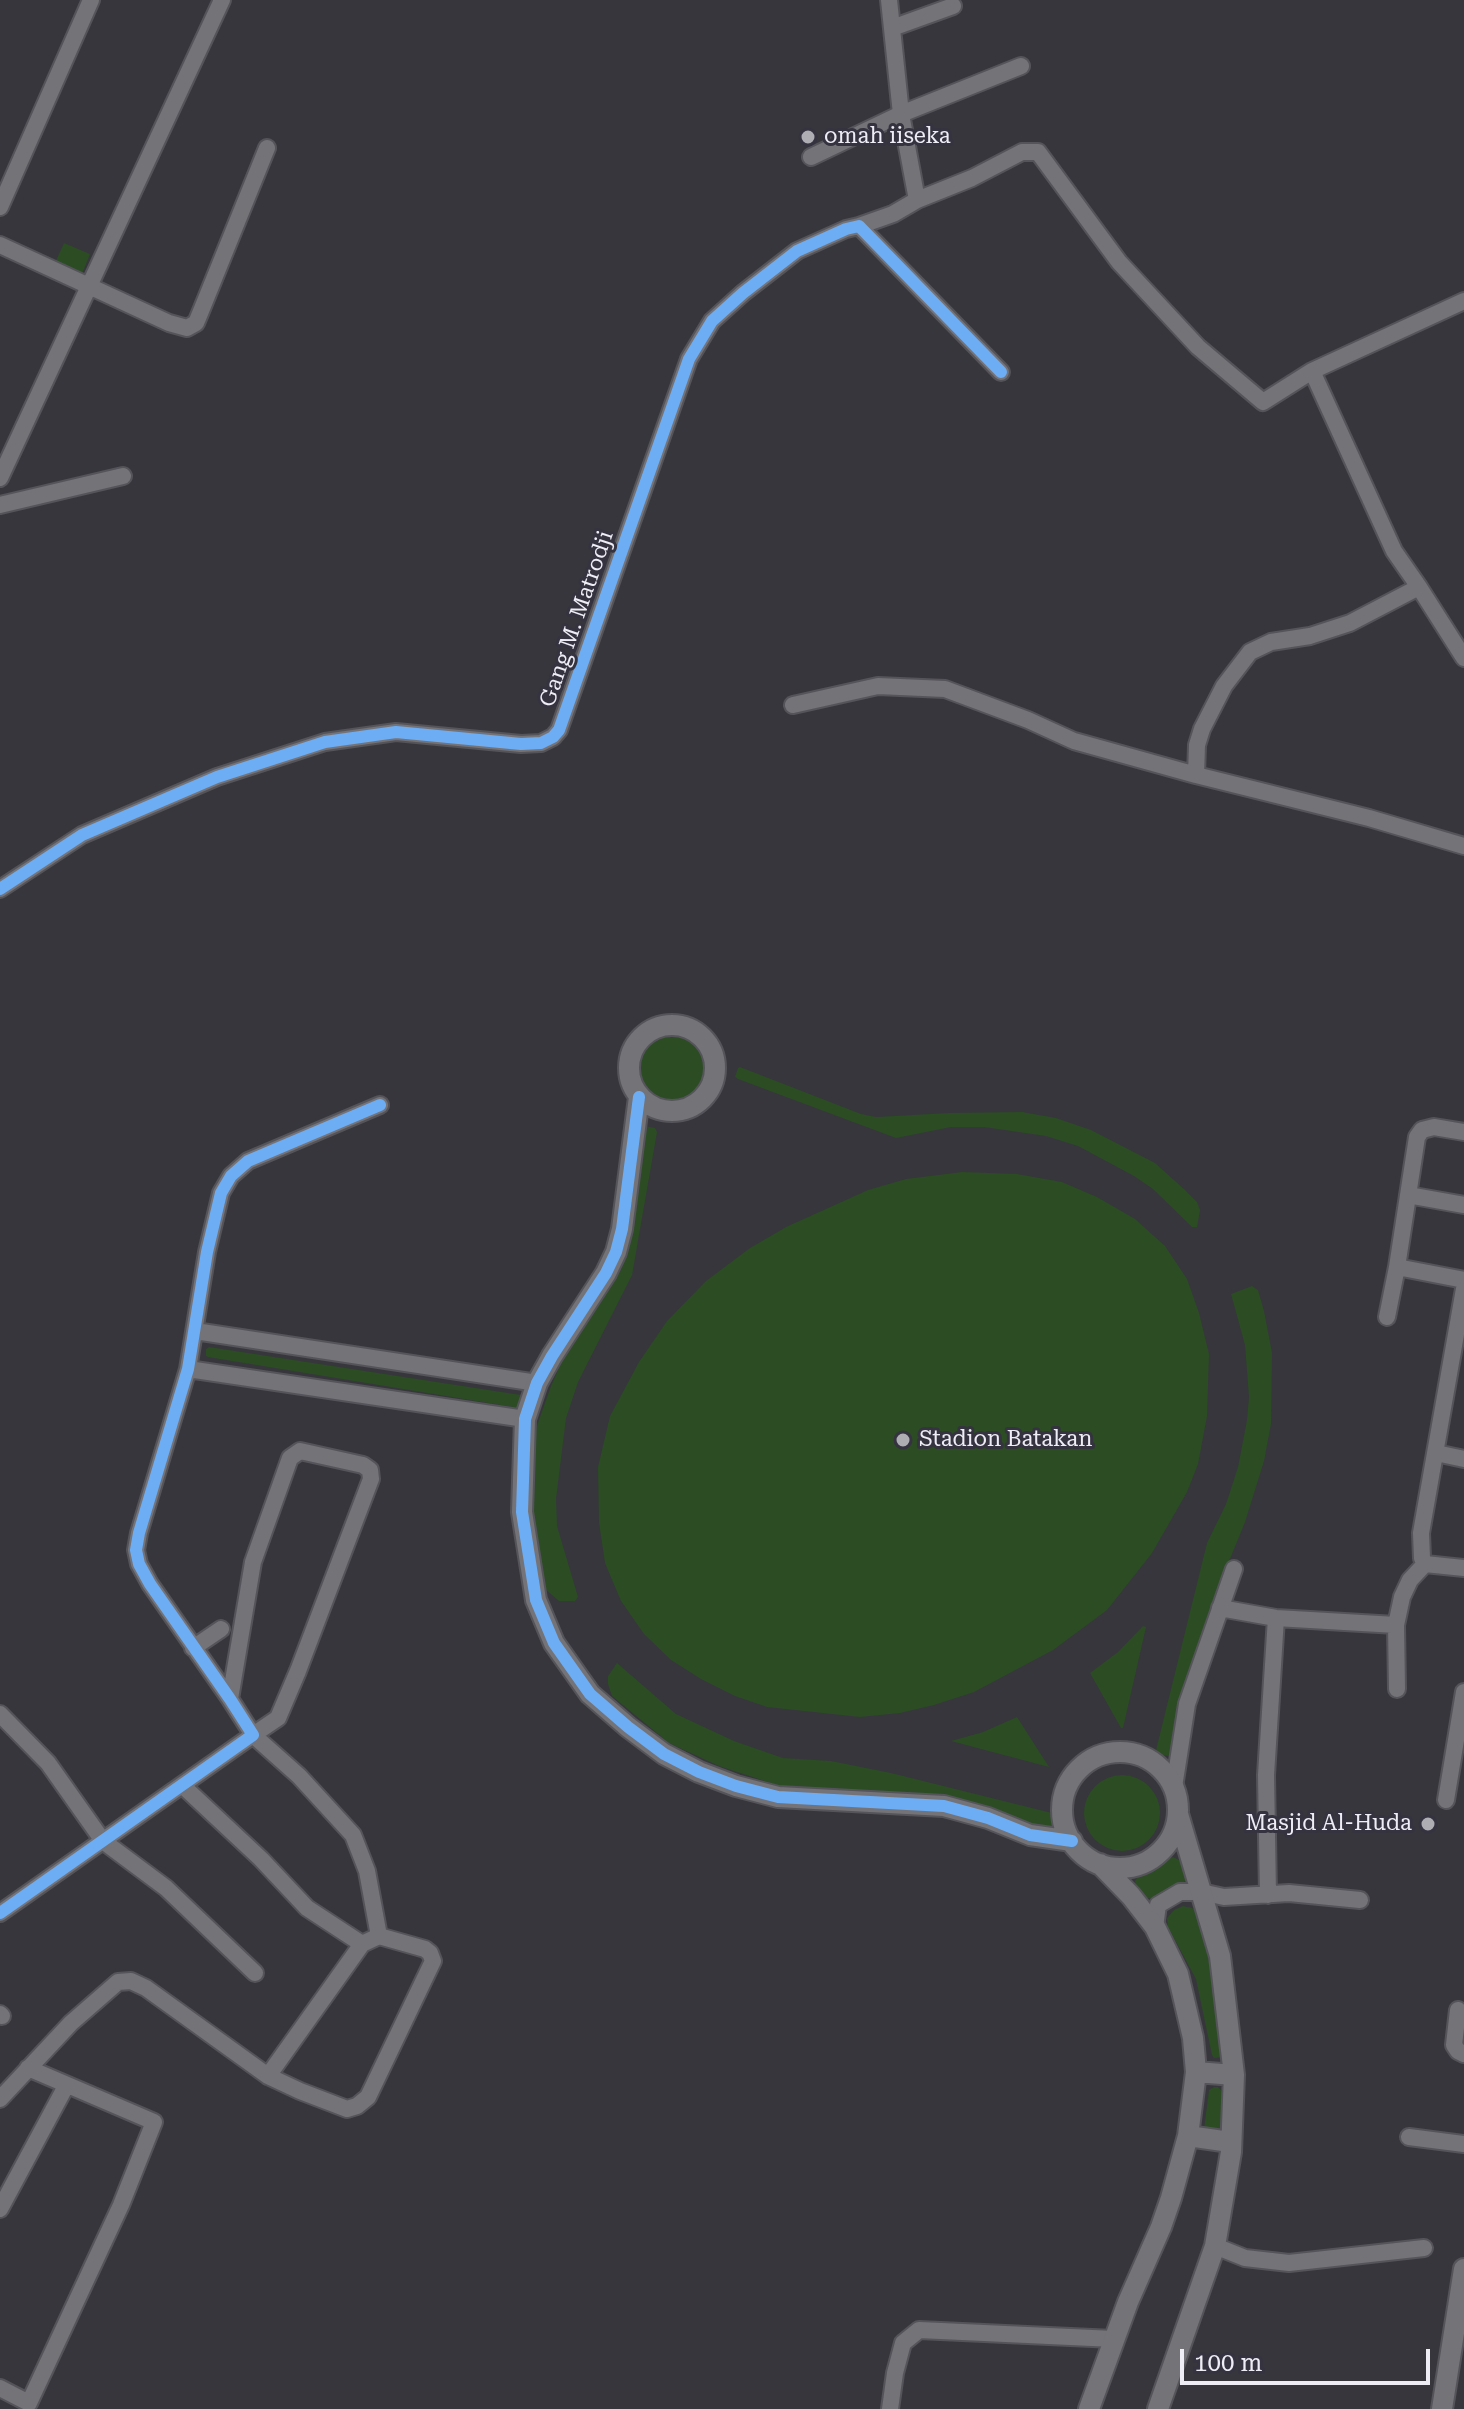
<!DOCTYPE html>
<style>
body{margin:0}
#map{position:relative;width:1464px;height:2409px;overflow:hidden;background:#37363c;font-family:"Roboto Serif",serif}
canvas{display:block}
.scale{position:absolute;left:1180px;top:2349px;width:250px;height:36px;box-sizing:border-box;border:4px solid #eeedf5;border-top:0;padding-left:10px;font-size:24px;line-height:28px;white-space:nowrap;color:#eeedf5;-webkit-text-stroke:6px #35333f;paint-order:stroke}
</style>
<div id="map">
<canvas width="1464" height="2409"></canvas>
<div class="scale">100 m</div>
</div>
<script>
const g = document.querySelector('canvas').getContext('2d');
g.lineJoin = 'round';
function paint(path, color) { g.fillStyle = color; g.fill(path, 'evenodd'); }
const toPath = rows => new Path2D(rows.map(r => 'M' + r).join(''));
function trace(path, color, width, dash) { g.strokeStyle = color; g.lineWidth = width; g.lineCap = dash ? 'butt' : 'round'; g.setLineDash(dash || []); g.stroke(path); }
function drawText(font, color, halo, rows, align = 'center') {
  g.font = font + ' "Roboto Serif",serif'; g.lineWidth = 6; g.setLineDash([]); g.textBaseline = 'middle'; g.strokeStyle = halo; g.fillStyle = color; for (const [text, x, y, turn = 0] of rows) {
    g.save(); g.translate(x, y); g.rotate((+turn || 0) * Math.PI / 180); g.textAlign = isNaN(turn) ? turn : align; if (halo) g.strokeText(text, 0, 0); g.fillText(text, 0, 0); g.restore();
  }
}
paint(toPath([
 [64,243,90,254,80,279,53,267],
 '632 1068a38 38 0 1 1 76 0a38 38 0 1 1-76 0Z',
 [740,1067,861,1114,876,1117,948,1113,1022,1112,1056,1118,1091,1130,1155,1163,1185,1190,1197,1202,1200,1210,1197,1227,1192,1227,1153,1189,1134,1176,1078,1146,1046,1136,984,1127,951,1127,896,1138,738,1079,735,1077,738,1068],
 [645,1126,655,1128,657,1132,632,1275,578,1382,566,1418,556,1499,557,1526,578,1597,575,1601,559,1601,545,1589,537,1566,532,1513,535,1431,551,1386,565,1354,595,1302,616,1278,622,1268],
 [962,1172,1017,1174,1062,1182,1097,1197,1135,1219,1165,1246,1187,1279,1199,1313,1209,1354,1207,1416,1198,1464,1187,1492,1152,1553,1107,1610,1053,1650,974,1692,934,1705,900,1713,860,1717,767,1707,735,1696,701,1679,671,1660,644,1634,621,1601,605,1563,599,1523,598,1467,610,1416,639,1362,667,1321,706,1281,750,1248,786,1227,868,1190,906,1179],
 [1252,1286,1258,1290,1264,1311,1272,1353,1271,1424,1264,1461,1245,1522,1212,1603,1187,1677,1176,1751,1174,1755,1170,1756,1158,1755,1156,1750,1207,1543,1226,1504,1238,1467,1247,1420,1249,1397,1245,1345,1231,1294],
 [209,1347,521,1395,522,1396,519,1408,208,1357,206,1356,206,1349],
 [1143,1626,1146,1627,1123,1728,1121,1728,1090,1673,1118,1652],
 [617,1663,676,1714,734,1741,783,1758,831,1761,891,1773,1052,1813,1051,1828,1049,1829,952,1800,890,1792,867,1794,808,1790,780,1786,719,1766,669,1743,612,1696,608,1684,608,1676],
 [1017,1717,1049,1767,951,1741,983,1732],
 '1084 1813a38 38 0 1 1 76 0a38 38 0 1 1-76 0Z',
 [1173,1857,1183,1862,1186,1879,1181,1887,1157,1899,1146,1898,1136,1889,1135,1881,1140,1873,1158,1868,1165,1859],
 [1183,1906,1192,1908,1200,1915,1214,1972,1224,2057,1214,2058,1212,2055,1196,1979,1168,1927,1167,1918,1174,1910],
 [1214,2087,1218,2087,1227,2097,1226,2135,1204,2129,1209,2090]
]), '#2c4c24');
const minor = toPath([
 [892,28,953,6],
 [811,157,901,114,1021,66],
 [917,200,972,178,1022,152,1038,152,1119,262,1198,347,1263,402,1312,371,1394,551,1419,587],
 [0,207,91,0],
 [859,226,893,214,917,200,901,114,889,0],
 [0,245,169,323,187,328,196,323,201,311,267,148],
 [1312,371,1464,301],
 [0,478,222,0],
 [0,505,123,476],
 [793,705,878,686,945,689,1028,720,1074,741,1196,775,1369,818,1464,846],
 [1196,775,1197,745,1202,729,1224,686,1250,652,1271,642,1310,636,1350,623,1419,587,1464,658],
 [0,889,82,835,217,777,325,742,396,732,521,744,541,743,553,737,559,730,689,359,712,321,743,293,797,251,846,229,859,226,1001,372],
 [1464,1132,1434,1127,1422,1130,1417,1137,1397,1267,1464,1280],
 [1408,1195,1464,1205],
 [1464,1289,1421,1533,1422,1558,1425,1564,1464,1568],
 [1387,1317,1397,1267],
 [195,1331,537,1383],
 [188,1369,525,1419],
 [1436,1453,1464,1459],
 [1220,1608,1276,1618,1396,1625],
 [193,1648,221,1629],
 [1397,1689,1396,1625,1402,1597,1410,1580,1425,1564],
 [230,1699,253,1562,290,1458,300,1451,363,1465,370,1470,371,1479,298,1671,278,1718,253,1735,299,1776,353,1835,367,1871,379,1936],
 [0,1714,48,1763,103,1841,166,1888,255,1973],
 [1174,1787,1187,1704,1234,1569],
 [1446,1800,1464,1692],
 [1268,1895,1266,1775,1276,1618],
 [0,1913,253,1735,230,1699,150,1584,139,1564,136,1550,139,1533,188,1369,207,1252,221,1193,231,1176,248,1161,380,1105],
 [1155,1927,1158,1905,1180,1892,1201,1892,1224,1897,1289,1893,1360,1900],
 [1458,2010,1454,2045,1458,2051,1464,2054],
 [0,2014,2,2016],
 [268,2076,362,1944],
 [0,2099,71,2023,118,1982,131,1981,146,1988,268,2076,300,2091,347,2109,357,2106,368,2097,433,1961,430,1953,425,1949,379,1936,362,1944,307,1908,261,1859,183,1786],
 [1409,2137,1464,2144],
 [0,2209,66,2086],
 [1215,2246,1245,2258,1289,2263,1424,2248],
 [0,2388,29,2403,121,2205,154,2122,28,2068],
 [890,2409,895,2373,903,2343,919,2330,1114,2339]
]);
const tertiary = toPath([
 '629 1068a43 43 0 1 1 86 0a43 43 0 1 1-86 0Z',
 [639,1097,622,1229,616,1252,606,1273,552,1356,537,1383,525,1419,522,1512,536,1600,554,1643,590,1694,628,1727,664,1754,699,1772,736,1786,778,1797,944,1806,988,1818,1030,1835,1072,1841],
 '1062 1810a58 58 0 1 1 116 0a58 58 0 1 1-116 0Z',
 [1196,2072,1234,2075],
 [1188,2136,1230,2142],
 [1089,2409,1128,2302,1161,2227,1171,2198,1188,2136,1196,2072,1193,2038,1178,1974,1155,1927,1131,1896,1100,1864],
 [1158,2409,1215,2246,1231,2152,1234,2075,1220,1956,1178,1814],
 [1442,2409,1464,2269]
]);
trace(minor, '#55545a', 20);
trace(tertiary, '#55545a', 24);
trace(minor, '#747378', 16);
trace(tertiary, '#747378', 20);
trace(toPath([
 [0,889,82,835,217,777,325,742,396,732,521,744,541,743,553,737,559,730,689,359,712,321,743,293,797,251,846,229,859,226,1001,372],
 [639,1097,622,1229,616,1252,606,1273,552,1356,537,1383,525,1419,522,1512,536,1600,554,1643,590,1694,628,1727,664,1754,699,1772,736,1786,778,1797,944,1806,988,1818,1030,1835,1072,1841],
 [0,1913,253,1735,230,1699,150,1584,139,1564,136,1550,139,1533,188,1369,207,1252,221,1193,231,1176,248,1161,380,1105]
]), '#6dadf4', 12);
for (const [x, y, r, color] of [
 [808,137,8,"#aeadb4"],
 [903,1440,8,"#aeadb4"],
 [1428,1824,8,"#aeadb4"]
]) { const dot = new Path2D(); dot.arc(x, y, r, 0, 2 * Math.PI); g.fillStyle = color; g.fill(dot); trace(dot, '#35333f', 3); }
drawText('22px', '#eeedf5', '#35333f', [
 ["omah iiseka",824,137],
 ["Stadion Batakan",919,1440],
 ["Masjid Al-Huda",1412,1824,"right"]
], 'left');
drawText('22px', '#eeedf5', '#35333f', [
 ["Gang M. Matrodji",577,619,-71]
]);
</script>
